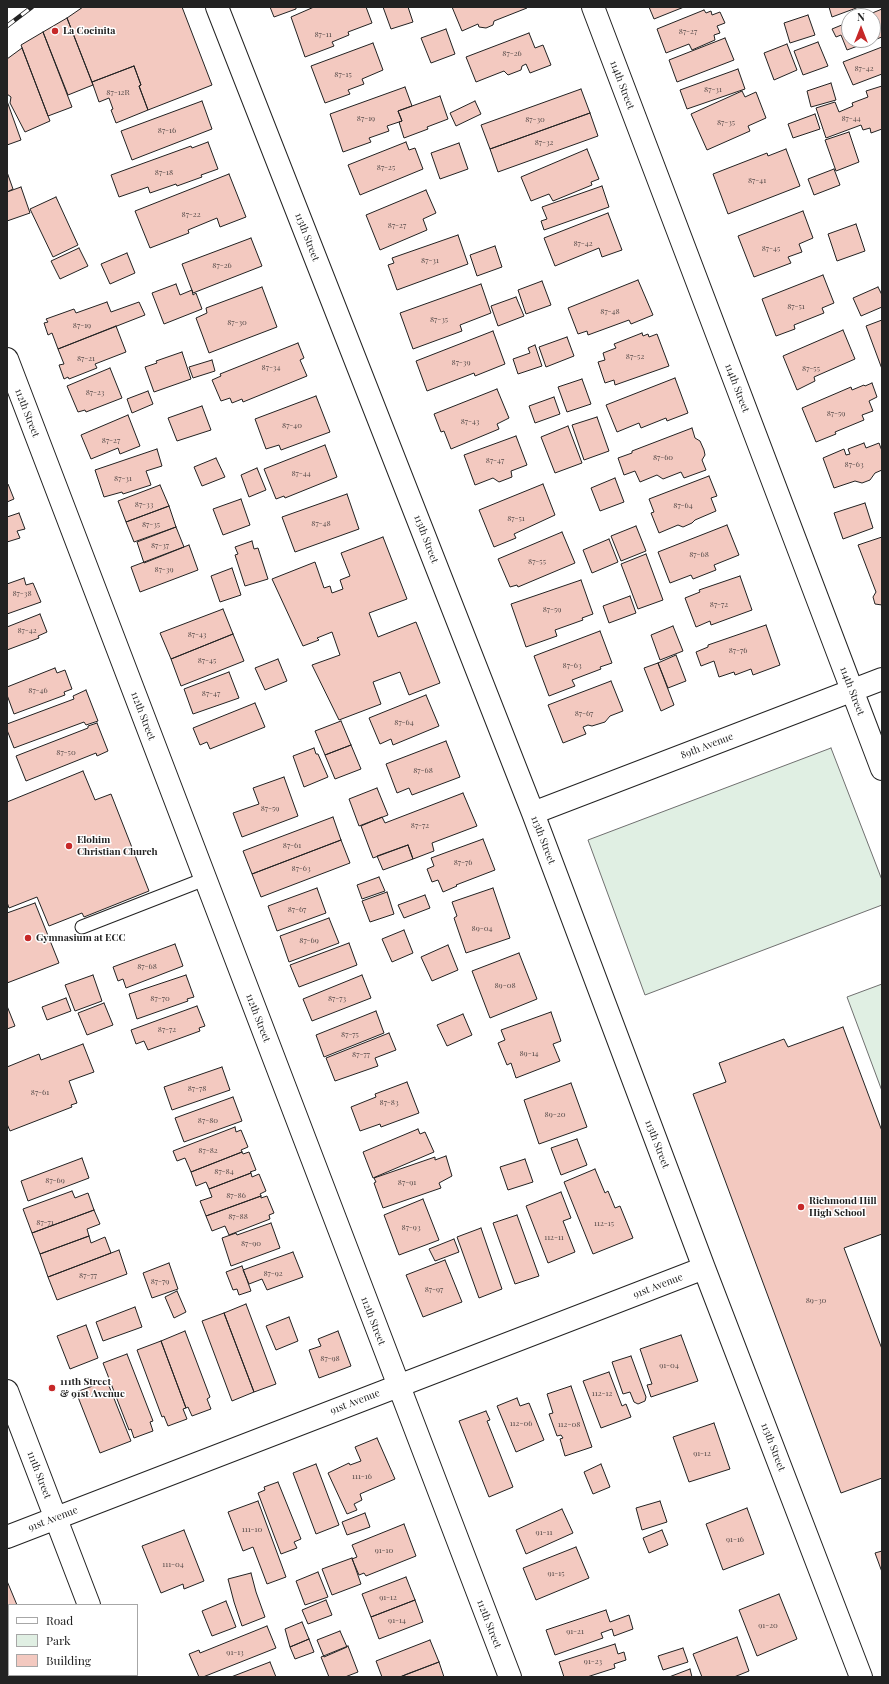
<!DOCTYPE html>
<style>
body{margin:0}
#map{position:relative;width:889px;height:1684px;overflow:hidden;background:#fff;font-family:"Playfair Display",serif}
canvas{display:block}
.frame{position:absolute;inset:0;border:8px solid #222;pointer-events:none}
.legend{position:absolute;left:8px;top:1604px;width:130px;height:72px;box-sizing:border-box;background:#fff;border:1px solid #a7a7a7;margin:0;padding:5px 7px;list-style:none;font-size:12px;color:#222}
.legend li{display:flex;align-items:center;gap:8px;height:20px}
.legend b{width:20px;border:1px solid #a7a7a7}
.north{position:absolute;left:841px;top:8px;width:40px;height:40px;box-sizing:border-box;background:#fff;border:1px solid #a7a7a7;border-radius:50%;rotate:0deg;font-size:11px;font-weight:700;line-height:16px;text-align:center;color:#222}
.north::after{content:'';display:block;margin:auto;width:14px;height:18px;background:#c62828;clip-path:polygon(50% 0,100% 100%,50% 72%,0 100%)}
</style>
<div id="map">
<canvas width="889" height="1684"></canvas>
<div class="frame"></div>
<ul class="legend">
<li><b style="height:5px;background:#fff"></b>Road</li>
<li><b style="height:11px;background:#e0efe3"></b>Park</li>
<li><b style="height:11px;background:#f3c9c0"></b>Building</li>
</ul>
<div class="north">N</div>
</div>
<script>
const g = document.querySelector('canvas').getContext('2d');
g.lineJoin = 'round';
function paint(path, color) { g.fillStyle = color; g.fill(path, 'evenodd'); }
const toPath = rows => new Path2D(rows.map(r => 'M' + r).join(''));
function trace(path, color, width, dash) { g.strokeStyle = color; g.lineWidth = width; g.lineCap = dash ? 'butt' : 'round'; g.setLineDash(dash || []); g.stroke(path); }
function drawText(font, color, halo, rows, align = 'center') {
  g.font = font + ' "Playfair Display",serif'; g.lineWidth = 3; g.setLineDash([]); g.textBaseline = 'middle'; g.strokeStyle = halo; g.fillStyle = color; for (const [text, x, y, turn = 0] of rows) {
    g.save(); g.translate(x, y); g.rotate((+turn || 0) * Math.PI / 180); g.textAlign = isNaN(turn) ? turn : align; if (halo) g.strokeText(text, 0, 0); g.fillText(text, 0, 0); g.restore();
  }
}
const green = toPath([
 [831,748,882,880,882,905,645,995,588,840,831,748],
 [882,984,882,1091,847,997,882,984]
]);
paint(green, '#e0efe3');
trace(green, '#6f6f6f', 1);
const building = toPath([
 [83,7,182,7,212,85,148,110,139,86,141,85,134,66,92,82,67,18,83,7],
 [270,7,296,7,296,9,274,17,270,7],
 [314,7,366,7,372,23,348,32,349,35,332,42,334,46,305,57,291,17,314,7],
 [383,7,408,7,413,22,391,29,383,7],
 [452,7,527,7,527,8,494,21,493,25,486,28,479,27,478,24,462,31,452,7],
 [649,7,684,7,654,19,649,7],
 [829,7,859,7,832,17,829,7],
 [882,9,882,37,847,50,841,35,836,37,832,29,849,22,849,40,873,40,873,16,865,16,882,9],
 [704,10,706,13,711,11,712,15,720,12,725,23,717,26,720,33,714,35,715,40,692,50,689,44,666,53,657,29,704,10],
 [808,15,815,35,790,43,784,23,808,15],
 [67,18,93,85,68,95,43,32,67,18],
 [446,29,455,54,431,63,421,38,446,29],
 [43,32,72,107,48,116,21,45,43,32],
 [529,33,535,48,543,45,551,65,530,73,526,64,522,66,521,70,508,75,504,71,476,82,466,57,529,33],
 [725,38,734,60,677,82,669,60,725,38],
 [818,42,828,66,803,75,794,51,818,42],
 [373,43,383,70,362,79,364,84,348,90,350,94,325,103,311,66,373,43],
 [787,44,797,70,774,80,764,53,787,44],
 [882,47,882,74,853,85,843,62,882,47],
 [22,48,50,121,25,132,10,103,11,97,7,94,7,59,22,48],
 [134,66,141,85,139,86,148,110,116,123,111,110,113,109,109,98,99,102,92,82,134,66],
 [738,69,745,89,687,109,680,90,738,69],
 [831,83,836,100,811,107,807,91,831,83],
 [882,86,882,129,871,133,870,128,863,130,861,125,826,138,816,108,835,102,839,112,853,106,852,103,868,97,866,91,882,86],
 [405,87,412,106,398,111,402,121,387,126,389,131,369,138,371,142,343,152,330,114,405,87],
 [581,89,590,113,490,149,481,125,581,89],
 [742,91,745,97,756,92,766,118,748,126,750,131,707,150,691,114,742,91],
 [440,96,448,119,427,127,428,129,404,138,399,122,402,121,398,111,440,96],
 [7,101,21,140,7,145,7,101],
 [202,101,212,129,132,160,121,131,202,101],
 [475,101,481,114,456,126,450,113,475,101],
 [590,113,598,136,498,172,490,149,590,113],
 [815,114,820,129,793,138,788,124,815,114],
 [849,132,859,162,836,171,825,140,849,132],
 [208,142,218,169,201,175,202,177,177,186,176,184,150,193,148,187,119,197,111,175,191,146,192,148,208,142],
 [406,142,409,150,415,148,423,169,360,195,348,165,406,142],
 [459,143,468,169,440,179,431,153,459,143],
 [587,149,599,179,591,182,592,185,553,201,549,194,531,201,521,177,587,149],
 [786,149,800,186,728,214,713,174,767,153,768,156,786,149],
 [834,169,840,185,814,195,808,179,834,169],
 [7,172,13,189,7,192,7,172],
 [229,174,246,217,220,227,217,218,188,230,189,233,150,248,135,211,229,174],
 [602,186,609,207,544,230,541,221,547,219,542,207,602,186],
 [21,187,30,213,7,221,7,192,21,187],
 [426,190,436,213,423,219,427,230,380,250,366,215,426,190],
 [56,197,78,245,53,257,30,209,56,197],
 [803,211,813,238,799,244,802,252,788,257,791,263,754,277,738,236,803,211],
 [608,213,622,250,602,257,599,248,555,266,544,238,608,213],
 [856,224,865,251,837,261,828,234,856,224],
 [458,235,468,264,397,290,388,265,394,263,392,258,458,235],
 [251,238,262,266,193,293,182,264,251,238],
 [495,246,502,267,477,276,470,255,495,246],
 [79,248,88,266,60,279,51,261,79,248],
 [127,253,135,273,110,284,101,264,127,253],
 [823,275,834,303,822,308,824,313,794,325,795,329,776,336,762,299,823,275],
 [638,280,653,315,631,324,629,320,588,335,587,331,578,334,568,308,638,280],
 [542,281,551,305,526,314,518,290,542,281],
 [176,284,180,295,192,290,193,295,196,293,202,309,164,324,152,293,176,284],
 [481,284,491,313,460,325,462,331,413,349,400,313,481,284],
 [262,287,277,327,209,353,196,318,207,313,206,308,262,287],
 [878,287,882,295,882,307,861,316,853,298,878,287],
 [516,297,524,316,498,326,491,306,516,297],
 [107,302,111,312,139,302,145,315,58,349,52,333,48,335,44,323,48,322,46,319,74,309,76,313,107,302],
 [882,320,882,369,866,326,882,320],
 [116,326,126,352,95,364,97,368,69,379,68,377,64,379,59,365,64,364,58,349,116,326],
 [843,330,855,359,814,377,815,381,797,390,783,356,843,330],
 [493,331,505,364,475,376,474,373,427,391,416,361,493,331],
 [642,333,643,336,648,334,649,337,657,334,669,366,615,385,614,380,605,383,598,362,605,360,603,353,616,348,614,344,642,333],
 [567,337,574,356,546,367,539,347,567,337],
 [298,343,304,358,300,360,307,376,243,402,242,399,232,403,230,398,221,401,212,380,221,376,220,374,298,343],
 [535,345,542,366,518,374,513,359,530,353,528,348,535,345],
 [182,352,191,379,154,392,145,367,157,363,156,361,182,352],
 [212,360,215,371,193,378,189,367,212,360],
 [110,368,122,398,86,412,85,410,78,412,67,386,110,368],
 [675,378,688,413,667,421,666,418,641,428,639,423,617,432,606,405,675,378],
 [582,379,591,404,567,412,558,387,582,379],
 [872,383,877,397,869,401,873,411,862,415,864,420,835,432,836,434,816,442,802,408,851,387,852,390,864,385,865,386,872,383],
 [497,389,509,418,497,424,499,429,451,449,444,431,441,432,434,414,497,389],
 [148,391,153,404,132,413,127,399,148,391],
 [316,396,330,432,281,450,279,445,266,449,255,419,316,396],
 [554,397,560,414,535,423,529,406,554,397],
 [202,406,211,430,177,441,168,418,202,406],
 [128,415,140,446,120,454,118,448,91,459,81,435,128,415],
 [597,417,609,451,584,460,572,425,597,417],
 [568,426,582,463,555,473,541,437,568,426],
 [692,428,695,438,700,441,704,450,705,455,702,460,706,470,684,478,681,472,663,479,657,475,640,482,635,471,624,475,618,458,632,453,632,451,692,428],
 [516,436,527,465,511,471,512,477,499,482,493,478,475,485,464,455,516,436],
 [864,443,866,448,879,443,882,451,882,470,875,473,870,480,862,483,855,481,834,488,823,458,844,449,846,455,850,454,848,449,864,443],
 [325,445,337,477,285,498,284,496,276,499,264,469,325,445],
 [157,449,162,466,146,471,151,485,123,494,122,492,104,497,95,470,157,449],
 [216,458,225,477,202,486,194,467,216,458],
 [257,468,266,490,249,497,241,475,257,468],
 [709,476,717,496,711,498,716,511,695,520,692,523,683,527,678,525,659,533,651,513,654,512,649,499,709,476],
 [615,478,624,502,600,511,591,488,615,478],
 [7,484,8,484,14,499,7,502,7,484],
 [543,484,555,515,514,534,516,538,494,547,479,510,543,484],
 [160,485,169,506,126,522,118,501,160,485],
 [347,494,359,529,295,552,282,517,347,494],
 [241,499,250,525,223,535,213,509,241,499],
 [865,503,873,528,843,539,834,513,865,503],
 [169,506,176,527,134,542,126,522,169,506],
 [19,513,25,529,17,531,20,538,7,542,7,517,19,513],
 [727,525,739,555,714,565,716,570,693,579,691,575,670,583,658,552,727,525],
 [636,526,646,551,621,561,611,536,636,526],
 [176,527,184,547,144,563,137,542,176,527],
 [562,532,575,563,518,587,517,585,510,587,498,559,562,532],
 [383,537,407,599,369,613,378,637,416,622,440,683,409,695,400,672,373,682,381,704,339,720,312,665,340,655,332,632,317,638,319,640,303,646,272,579,315,562,324,588,330,586,332,593,343,589,340,580,350,576,341,553,383,537],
 [882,537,882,605,875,604,873,597,876,592,858,545,882,537],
 [609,539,618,562,592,573,583,550,609,539],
 [252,541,254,549,258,548,268,579,245,586,235,555,238,554,235,547,252,541],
 [189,545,198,570,140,592,131,567,189,545],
 [646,554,663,600,638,609,621,564,646,554],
 [232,568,241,595,220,602,211,576,232,568],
 [740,576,752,610,711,625,710,621,696,627,685,598,700,592,699,590,740,576],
 [24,578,26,585,33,583,41,602,7,614,7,584,24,578],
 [581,580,593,614,582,618,583,620,555,630,557,636,526,647,511,604,581,580],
 [630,596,636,613,609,623,603,606,630,596],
 [223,609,233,634,171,659,160,633,223,609],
 [40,614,47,632,38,636,39,638,7,650,7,627,40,614],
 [766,625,780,665,753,675,751,669,735,675,734,672,719,677,714,661,701,666,696,652,708,647,708,645,766,625],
 [673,626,683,651,660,660,651,635,673,626],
 [600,631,612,663,600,667,601,669,572,680,575,686,549,696,534,656,600,631],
 [233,634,244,661,181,686,171,659,233,634],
 [676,655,686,681,668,688,658,663,676,655],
 [278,659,287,681,265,690,255,668,278,659],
 [658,663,674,705,661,711,644,668,658,663],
 [55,668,57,673,65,670,72,689,64,692,65,695,14,714,7,695,7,687,55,668],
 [229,672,239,698,193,714,184,689,229,672],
 [611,681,623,711,610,716,605,722,592,726,588,725,583,727,586,734,563,743,548,705,611,681],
 [86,690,98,721,86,725,84,722,14,748,7,730,7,724,74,699,73,696,86,690],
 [426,695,439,726,393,745,391,739,380,744,369,718,426,695],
 [255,703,265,727,210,749,207,742,200,745,193,728,255,703],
 [341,721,351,745,325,755,315,731,341,721],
 [97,723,108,751,97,756,96,753,26,781,16,756,88,728,88,726,97,723],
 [446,741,460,777,412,795,409,788,397,793,386,764,446,741],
 [351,745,361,769,335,779,325,755,351,745],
 [314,748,316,754,318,754,328,777,304,787,293,756,314,748],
 [83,771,95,800,111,794,149,891,84,917,82,913,49,926,37,897,9,908,7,902,7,802,83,771],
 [284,777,298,816,242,837,233,813,259,804,253,788,284,777],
 [377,788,388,815,359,826,349,799,377,788],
 [463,793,477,826,432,843,434,851,413,859,408,845,373,858,361,826,382,817,385,823,463,793],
 [333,817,341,840,252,874,243,851,333,817],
 [483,839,495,870,456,885,457,886,443,892,438,880,432,882,427,869,434,866,431,858,483,839],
 [341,840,350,863,261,897,252,874,341,840],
 [408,845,413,859,383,870,377,856,408,845],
 [379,877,385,891,362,899,357,885,379,877],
 [317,888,326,913,277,931,268,906,317,888],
 [493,888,510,938,466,953,454,918,457,916,452,902,493,888],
 [387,892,394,914,370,922,362,901,387,892],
 [425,895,430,908,404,918,398,905,425,895],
 [35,903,59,963,7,983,7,913,35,903],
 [329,918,339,943,289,962,280,936,329,918],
 [404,930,413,953,392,962,382,939,404,930],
 [349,943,357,965,299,987,290,965,349,943],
 [175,944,183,966,126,988,123,979,118,981,113,967,175,944],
 [448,945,458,970,432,981,421,957,448,945],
 [519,953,537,999,490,1018,472,971,519,953],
 [93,975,102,1001,75,1011,65,985,93,975],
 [186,975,194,997,187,999,188,1001,137,1019,129,994,186,975],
 [362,975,371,998,312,1021,303,999,362,975],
 [66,998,71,1011,47,1020,42,1007,66,998],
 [104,1003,113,1025,87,1035,78,1013,104,1003],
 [7,1006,15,1026,7,1029,7,1006],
 [197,1006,205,1026,199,1028,200,1031,148,1050,144,1041,136,1044,131,1030,197,1006],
 [376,1011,384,1033,324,1057,316,1035,376,1011],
 [551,1012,561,1041,553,1044,560,1061,516,1078,511,1063,507,1065,498,1043,505,1040,501,1030,551,1012],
 [463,1014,472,1035,447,1046,437,1025,463,1014],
 [843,1027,882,1131,882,1234,844,1248,882,1349,882,1478,841,1493,693,1094,726,1082,719,1063,784,1039,788,1047,843,1027],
 [389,1033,396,1050,375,1058,378,1066,335,1081,326,1058,389,1033],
 [83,1044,94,1072,69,1081,77,1103,71,1105,72,1107,10,1131,7,1124,7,1067,39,1054,41,1060,83,1044],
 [222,1067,230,1090,172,1110,164,1087,222,1067],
 [407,1082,419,1113,381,1127,380,1124,360,1131,351,1107,376,1097,375,1094,407,1082],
 [571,1083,587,1127,539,1144,524,1100,571,1083],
 [233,1097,242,1121,184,1142,175,1118,233,1097],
 [235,1127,236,1132,241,1130,248,1147,241,1150,242,1152,191,1172,185,1158,177,1161,173,1151,235,1127],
 [418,1129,420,1134,425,1132,434,1152,373,1178,363,1152,418,1129],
 [577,1139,587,1165,561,1175,551,1148,577,1139],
 [242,1152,243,1154,249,1152,256,1170,250,1172,251,1173,209,1189,206,1182,196,1186,191,1172,242,1152],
 [446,1156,452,1176,439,1183,441,1188,383,1208,374,1183,376,1182,374,1178,435,1157,435,1160,446,1156],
 [82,1158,89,1178,28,1201,21,1181,82,1158],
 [525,1159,533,1182,508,1190,500,1167,525,1159],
 [595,1169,605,1193,608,1191,615,1208,620,1206,633,1238,593,1254,564,1182,595,1169],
 [251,1173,252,1177,259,1174,266,1191,260,1194,261,1196,206,1216,200,1201,212,1197,209,1189,251,1173],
 [72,1191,75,1198,88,1193,94,1210,32,1233,23,1209,72,1191],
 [561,1192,571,1218,563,1221,575,1252,548,1263,526,1206,561,1192],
 [261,1196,261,1198,267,1196,274,1213,269,1215,270,1219,229,1235,225,1226,212,1231,206,1216,261,1196],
 [423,1199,439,1240,399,1255,384,1215,423,1199],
 [94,1210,100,1224,87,1229,89,1236,40,1254,32,1233,94,1210],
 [517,1215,539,1276,515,1284,493,1223,517,1215],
 [271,1223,280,1248,231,1266,222,1238,236,1233,237,1235,271,1223],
 [481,1228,502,1289,479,1298,457,1237,481,1228],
 [89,1236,91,1243,105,1237,111,1253,48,1277,40,1254,89,1236],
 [454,1239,459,1252,435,1261,429,1249,454,1239],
 [119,1250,127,1274,57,1300,48,1277,119,1250],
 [293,1252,303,1277,267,1290,262,1279,249,1284,243,1270,293,1252],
 [445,1260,462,1302,423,1317,406,1275,445,1260],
 [169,1263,178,1289,152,1298,143,1273,169,1263],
 [242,1266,251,1291,239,1295,237,1289,233,1290,226,1272,242,1266],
 [177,1291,186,1312,174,1318,165,1297,177,1291],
 [246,1304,276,1384,254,1392,224,1313,246,1304],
 [135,1307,142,1327,103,1341,96,1322,135,1307],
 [224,1313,254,1392,232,1401,202,1321,224,1313],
 [289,1317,298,1341,276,1350,266,1326,289,1317],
 [86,1325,98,1358,70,1369,57,1336,86,1325],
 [185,1331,210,1397,207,1399,211,1409,192,1416,188,1407,186,1408,161,1341,185,1331],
 [338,1331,351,1366,319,1378,309,1350,321,1346,318,1339,338,1331],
 [681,1335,698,1381,651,1397,647,1385,652,1384,640,1349,681,1335],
 [161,1341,186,1408,183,1409,187,1419,168,1426,164,1416,162,1417,137,1350,161,1341],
 [127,1354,153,1421,150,1422,153,1431,134,1438,131,1429,129,1430,103,1363,127,1354],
 [631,1356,646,1397,645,1401,638,1404,634,1402,630,1392,623,1394,612,1362,631,1356],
 [609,1372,622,1406,626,1404,631,1417,601,1428,583,1381,609,1372],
 [107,1381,131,1441,100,1453,76,1392,107,1381],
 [571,1386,592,1447,565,1456,560,1439,563,1438,561,1435,557,1436,549,1414,553,1413,547,1394,571,1386],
 [517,1398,520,1406,529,1403,544,1440,516,1452,497,1406,517,1398],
 [486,1411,490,1420,487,1421,513,1487,489,1497,459,1421,486,1411],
 [714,1423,730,1469,689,1482,673,1437,714,1423],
 [377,1438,395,1479,360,1494,362,1500,354,1504,357,1510,347,1514,328,1473,349,1463,350,1465,361,1461,355,1447,377,1438],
 [316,1464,339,1525,316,1534,293,1473,316,1464],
 [601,1464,610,1487,593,1494,584,1472,601,1464],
 [278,1482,301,1539,294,1542,297,1548,281,1554,258,1493,265,1490,264,1487,278,1482],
 [258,1501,286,1577,267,1584,253,1547,243,1551,228,1512,258,1501],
 [660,1501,667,1522,642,1530,636,1508,660,1501],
 [747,1508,764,1554,723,1570,706,1524,747,1508],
 [562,1509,573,1533,526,1554,516,1530,562,1509],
 [365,1513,370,1527,347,1535,342,1522,365,1513],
 [404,1524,416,1556,366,1576,364,1573,359,1575,352,1559,357,1557,352,1545,404,1524],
 [184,1530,204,1581,184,1589,183,1584,161,1593,142,1546,184,1530],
 [662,1530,668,1545,649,1553,643,1538,662,1530],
 [576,1547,589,1578,536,1600,523,1568,576,1547],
 [882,1551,882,1572,875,1553,882,1551],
 [352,1558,361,1584,332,1595,322,1569,352,1558],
 [318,1572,328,1597,305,1605,296,1581,318,1572],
 [251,1573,256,1592,265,1617,242,1626,234,1602,228,1579,251,1573],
 [406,1577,415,1600,371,1617,362,1594,406,1577],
 [7,1581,17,1605,9,1605,9,1675,44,1675,44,1677,7,1677,7,1581],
 [779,1594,797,1639,757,1656,739,1610,779,1594],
 [326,1600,332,1615,308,1624,302,1610,326,1600],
 [415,1600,423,1622,379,1639,371,1617,415,1600],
 [226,1601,236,1627,212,1636,202,1611,226,1601],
 [606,1610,610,1622,629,1615,633,1629,614,1636,612,1629,601,1633,603,1638,555,1655,546,1630,606,1610],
 [302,1622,309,1639,290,1647,285,1629,302,1622],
 [267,1626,276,1648,203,1677,199,1677,189,1654,199,1650,200,1653,267,1626],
 [340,1631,347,1647,324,1657,317,1640,340,1631],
 [737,1637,749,1671,734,1677,702,1677,693,1654,737,1637],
 [309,1639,314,1652,295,1659,290,1647,309,1639],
 [430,1640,439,1662,400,1677,382,1677,376,1661,430,1640],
 [615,1644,618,1654,624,1652,626,1660,614,1664,615,1668,587,1677,564,1677,559,1662,615,1644],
 [348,1646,358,1672,345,1677,329,1677,321,1657,348,1646],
 [683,1648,688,1662,663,1670,658,1656,683,1648],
 [270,1662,276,1677,231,1677,270,1662],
 [439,1662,444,1677,400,1677,407,1674,439,1662],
 [690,1669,692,1677,669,1677,690,1669]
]);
paint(building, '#f3c9c0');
trace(building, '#222', 1);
const service = toPath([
 [82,927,205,879]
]);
const minor = toPath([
 [217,7,533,813,704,1268,861,1677],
 [593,7,882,769],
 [7,359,510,1677],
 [533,813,882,679],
 [7,1391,89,1605],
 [7,1537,704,1268],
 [116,1675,116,1677]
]);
trace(service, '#222', 15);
trace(minor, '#222', 24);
trace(service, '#fff', 13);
trace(minor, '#fff', 22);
const rail = toPath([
 [7,26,32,7]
]);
trace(rail, '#222', 4.5);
trace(rail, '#fff', 3, [9]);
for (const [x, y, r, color] of [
 [55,31,4,"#c62828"],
 [69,846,4,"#c62828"],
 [28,938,4,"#c62828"],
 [801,1207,4,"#c62828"],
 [52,1388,4,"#c62828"]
]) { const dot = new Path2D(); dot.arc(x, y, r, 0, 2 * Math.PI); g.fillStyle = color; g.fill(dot); trace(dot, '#fff', 1.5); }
drawText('8px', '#564c4a', null, [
 ["87-27",688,31],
 ["87-11",323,34],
 ["87-26",512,53],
 ["87-42",864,68],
 ["87-15",343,74],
 ["87-31",713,89],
 ["87-12R",118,92],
 ["87-19",366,118],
 ["87-44",851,118],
 ["87-30",535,119],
 ["87-35",726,122],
 ["87-16",167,130],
 ["87-32",544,142],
 ["87-25",386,167],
 ["87-18",164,172],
 ["87-41",757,180],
 ["87-22",191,214],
 ["87-27",397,225],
 ["87-42",583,243],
 ["87-45",771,248],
 ["87-31",430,260],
 ["87-26",222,265],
 ["87-51",796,306],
 ["87-48",610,311],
 ["87-35",439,319],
 ["87-30",237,322],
 ["87-19",82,325],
 ["87-52",635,356],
 ["87-21",86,358],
 ["87-39",461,362],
 ["87-34",271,367],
 ["87-55",811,368],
 ["87-23",95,392],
 ["87-59",836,413],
 ["87-43",470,421],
 ["87-40",292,425],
 ["87-27",111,440],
 ["87-60",663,457],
 ["87-47",495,460],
 ["87-63",854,464],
 ["87-44",301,473],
 ["87-31",123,478],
 ["87-33",144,504],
 ["87-64",683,505],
 ["87-51",516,518],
 ["87-48",321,523],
 ["87-35",151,524],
 ["87-37",160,545],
 ["87-68",699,554],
 ["87-55",537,561],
 ["87-39",164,569],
 ["87-38",22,593],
 ["87-72",719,604],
 ["87-59",552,609],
 ["87-42",27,630],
 ["87-43",197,634],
 ["87-76",738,650],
 ["87-45",207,660],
 ["87-63",572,665],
 ["87-46",38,690],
 ["87-47",211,693],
 ["87-67",584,713],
 ["87-64",404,722],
 ["87-50",66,752],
 ["87-68",423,770],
 ["87-59",270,808],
 ["87-72",420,825],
 ["87-61",292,845],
 ["87-76",463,862],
 ["87-63",301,868],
 ["87-67",297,909],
 ["89-04",482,928],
 ["87-69",309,940],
 ["87-68",147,966],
 ["89-08",505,985],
 ["87-70",160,998],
 ["87-73",337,998],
 ["87-72",167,1029],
 ["87-75",350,1034],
 ["89-14",529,1053],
 ["87-77",361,1054],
 ["87-78",197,1088],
 ["87-61",40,1092],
 ["87-83",389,1102],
 ["89-20",555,1114],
 ["87-80",208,1120],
 ["87-82",208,1150],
 ["87-84",224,1171],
 ["87-69",55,1180],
 ["87-91",407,1182],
 ["87-86",236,1195],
 ["87-88",238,1216],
 ["87-71",45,1222],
 ["112-15",604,1223],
 ["87-93",411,1227],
 ["112-11",554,1237],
 ["87-90",251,1243],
 ["87-92",273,1273],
 ["87-77",88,1275],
 ["87-79",160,1281],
 ["87-97",434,1289],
 ["89-30",816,1300],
 ["87-98",330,1358],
 ["91-04",669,1365],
 ["112-12",602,1393],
 ["112-06",521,1423],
 ["112-08",569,1424],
 ["91-12",702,1453],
 ["111-16",362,1476],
 ["111-10",252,1529],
 ["91-11",544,1532],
 ["91-16",735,1539],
 ["91-10",384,1550],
 ["111-04",173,1564],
 ["91-15",556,1573],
 ["91-12",388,1597],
 ["91-14",397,1620],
 ["91-20",768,1625],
 ["91-21",575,1631],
 ["91-13",235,1652],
 ["91-23",593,1661]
]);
drawText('bold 10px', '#222', '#fff', [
 ["La Cocinita",63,31],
 ["Elohim",77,840],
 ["Christian Church",77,852],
 ["Gymnasium at ECC",36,938],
 ["Richmond Hill",809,1201],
 ["High School",809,1213],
 ["111th Street",60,1382],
 ["& 91st Avenue",60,1394]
], 'left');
drawText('10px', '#222', '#fff', [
 ["114th Street",622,85,69],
 ["113th Street",307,237,69],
 ["114th Street",737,388,69],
 ["112th Street",27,413,69],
 ["113th Street",426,539,69],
 ["114th Street",852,691,69],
 ["112th Street",143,716,69],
 ["89th Avenue",707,746,-21],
 ["113th Street",543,840,69],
 ["112th Street",258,1018,69],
 ["113th Street",657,1144,69],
 ["91st Avenue",658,1286,-21],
 ["112th Street",373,1321,69],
 ["91st Avenue",355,1402,-21],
 ["113th Street",773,1447,69],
 ["111th Street",39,1475,69],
 ["91st Avenue",53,1519,-21],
 ["112th Street",489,1624,69]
]);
</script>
